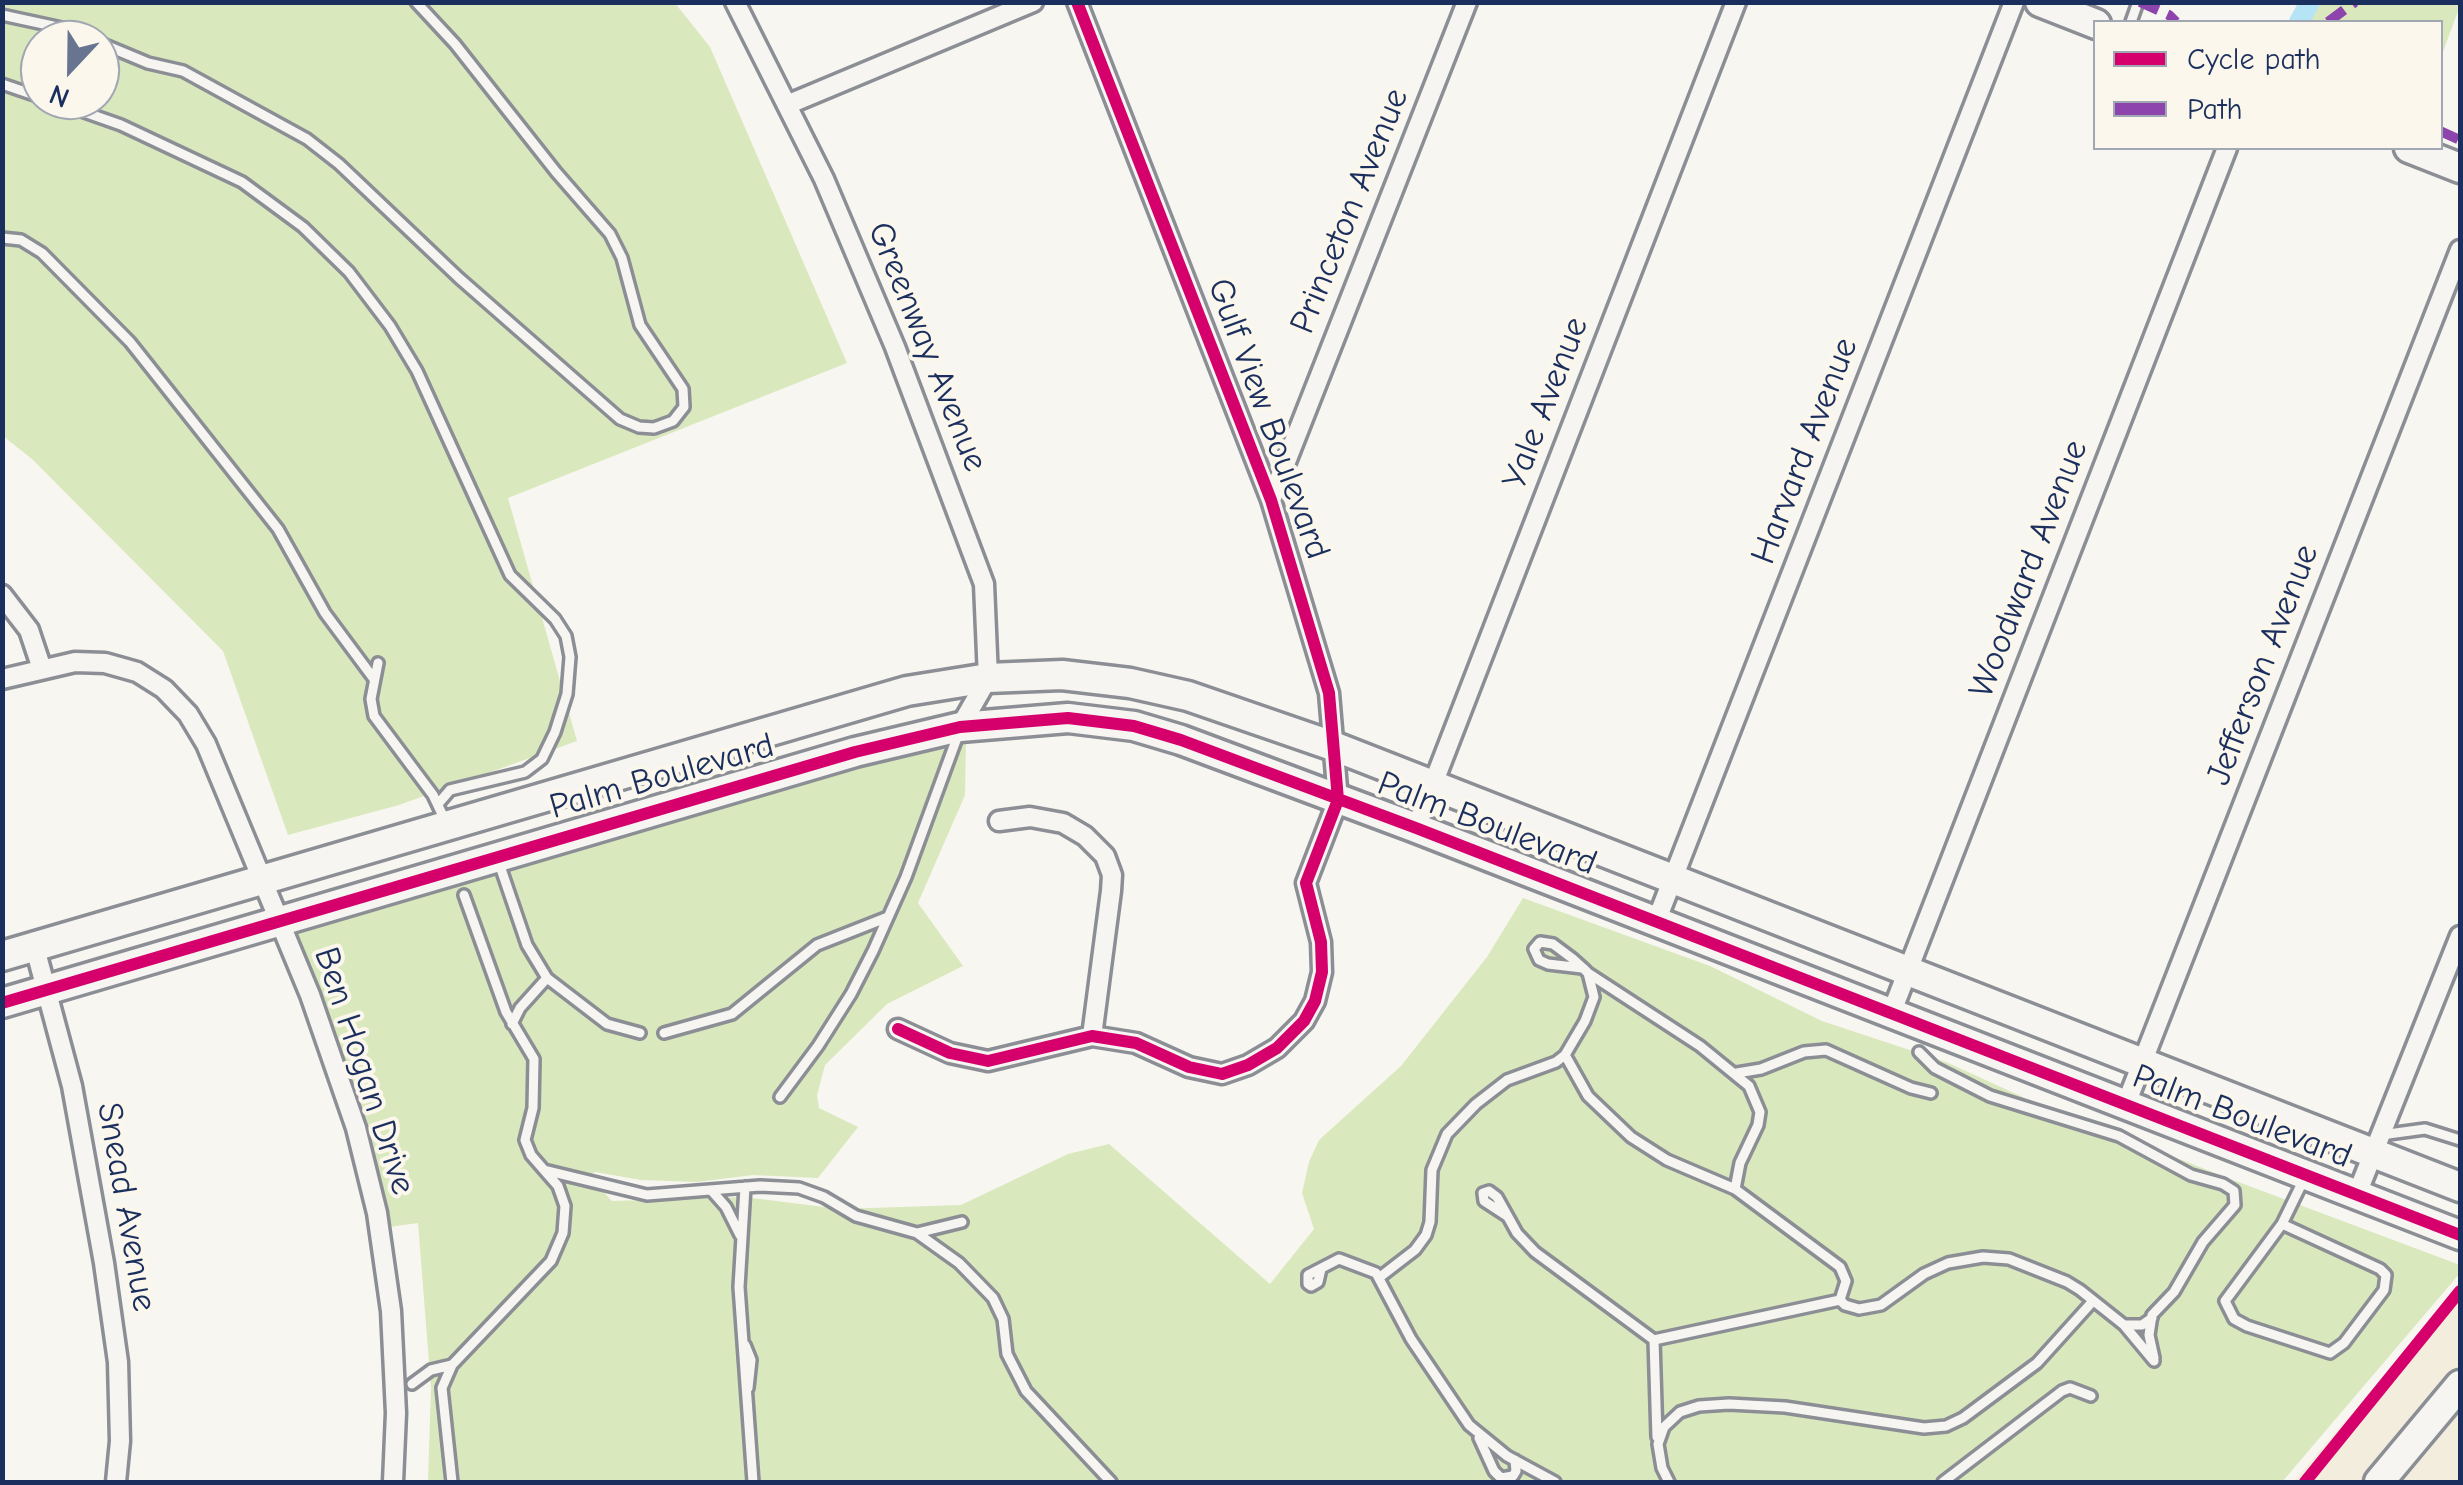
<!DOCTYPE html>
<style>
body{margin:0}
#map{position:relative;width:2463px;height:1485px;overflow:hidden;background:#f8f6f0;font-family:"Comic Neue",sans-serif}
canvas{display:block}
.frame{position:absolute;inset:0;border:5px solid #1b2f5e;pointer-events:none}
.legend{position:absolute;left:2093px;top:20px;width:350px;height:130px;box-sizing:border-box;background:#fbf7ec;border:2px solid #a1a7b3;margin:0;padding:12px 18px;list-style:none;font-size:30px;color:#1b2f5e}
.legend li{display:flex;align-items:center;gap:20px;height:50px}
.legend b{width:50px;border:2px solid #a1a7b3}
.north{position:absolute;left:20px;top:20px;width:100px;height:100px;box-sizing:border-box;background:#fbf7ec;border:2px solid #a1a7b3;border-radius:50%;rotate:202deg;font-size:28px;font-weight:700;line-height:40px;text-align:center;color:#1b2f5e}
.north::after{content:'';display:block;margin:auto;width:35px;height:45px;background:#687591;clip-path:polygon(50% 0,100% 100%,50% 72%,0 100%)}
</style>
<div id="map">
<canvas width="2463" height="1485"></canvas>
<div class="frame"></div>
<ul class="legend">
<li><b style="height:12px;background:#d6006c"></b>Cycle path</li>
<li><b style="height:12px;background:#8e44ad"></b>Path</li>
</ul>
<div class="north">N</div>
</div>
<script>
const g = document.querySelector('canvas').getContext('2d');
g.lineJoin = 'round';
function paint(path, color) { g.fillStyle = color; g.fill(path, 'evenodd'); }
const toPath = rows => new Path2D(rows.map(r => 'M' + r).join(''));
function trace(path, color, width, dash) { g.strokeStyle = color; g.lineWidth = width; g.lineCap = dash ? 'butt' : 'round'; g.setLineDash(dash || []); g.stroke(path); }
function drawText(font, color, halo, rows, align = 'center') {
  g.font = font + ' "Comic Neue",sans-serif'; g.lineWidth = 8; g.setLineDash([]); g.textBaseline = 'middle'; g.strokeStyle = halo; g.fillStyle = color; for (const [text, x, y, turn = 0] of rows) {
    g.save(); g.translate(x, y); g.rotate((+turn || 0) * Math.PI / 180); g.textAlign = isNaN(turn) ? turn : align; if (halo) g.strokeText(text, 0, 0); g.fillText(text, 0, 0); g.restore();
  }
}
paint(toPath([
 [2460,1287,2460,1369,2366,1482,2293,1482],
 [2460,1401,2460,1482,2393,1482]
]), '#f3edde');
paint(toPath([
 [2,3,675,3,710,47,847,363,508,498,577,741,399,805,288,835,223,651,32,459,3,436],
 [40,40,100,40,100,100,40,100],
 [2312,3,2460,2,2460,6,2441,57,2440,22,2304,22],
 [966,738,965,795,918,903,963,966,887,1004,825,1065,817,1095,819,1108,858,1127,818,1178,753,1175,697,1182,641,1180,595,1172,588,1176,612,1201,744,1197,840,1209,961,1205,1068,1154,1109,1144,1270,1284,1314,1229,1302,1193,1309,1162,1319,1140,1401,1066,1487,957,1523,898,1710,966,1822,1021,1946,1062,2025,1098,2225,1177,2460,1265,2460,1273,2282,1482,428,1482,431,1388,418,1223,389,1227,366,1124,294,927,857,763,957,739,963,742]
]), '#dae8bd');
trace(toPath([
 [2299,22,2310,2]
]), '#b4e4f6', 20);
const lane = toPath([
 [2,15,62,28,93,40],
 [2131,22,2138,2],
 [100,43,148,63,183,71,307,139,339,164,459,278,620,419,639,427,654,428,673,421,684,407,683,389,640,325,622,258,610,234,556,172,455,44,416,2],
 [2,84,40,97],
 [50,100,121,125,242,182,303,227,349,272,390,326,417,371,510,575,555,619,566,636,570,657,567,694,555,732,542,759,525,772,450,790,438,804],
 [2,238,21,240,42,253,130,342,278,529,325,613,374,679],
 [378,663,371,699,374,716,433,795,442,814],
 [499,863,527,945,547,978,607,1024,640,1033],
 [464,895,506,1012,534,1059,533,1108,525,1140,531,1155,544,1170],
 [1582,968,1548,964,1539,960,1534,949,1540,942,1553,944,1573,959,1583,968,1588,973],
 [512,1024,520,1008,547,978],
 [664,1033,732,1014,817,945,888,917],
 [1919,1052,1935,1068,1990,1096,2119,1136,2191,1175,2223,1184,2234,1191,2235,1205,2203,1242,2174,1292,2152,1315,2149,1335,2154,1358],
 [1565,1055,1588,1096,1631,1137,1667,1160,1735,1189],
 [1737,1073,1761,1069,1804,1052,1826,1050,1911,1088,1931,1093],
 [780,1097,818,1046,851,994,873,951,906,877,958,735],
 [2381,1135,2425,1129,2460,1140],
 [745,1187,739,1287,753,1482],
 [711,1190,726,1207,740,1235],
 [1507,1216,1484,1201,1483,1193,1489,1191,1497,1197,1517,1233,1535,1252,1654,1340,1657,1437],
 [2282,1224,2380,1269,2386,1275,2384,1290,2344,1343,2330,1353,2247,1326,2234,1319,2225,1301,2282,1224,2305,1177],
 [917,1233,959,1263,993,1298,1003,1319,1007,1354,1026,1391,1111,1482],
 [1321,1269,1318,1282,1311,1286,1308,1284,1308,1275,1339,1259,1376,1273,1411,1339,1469,1425,1507,1456,1555,1482],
 [1380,1277,1415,1250,1426,1235,1430,1222,1432,1170,1447,1134,1476,1104,1507,1080,1556,1062,1565,1055,1585,1021,1594,997,1588,973,1700,1046,1749,1086,1760,1112,1758,1125,1740,1163,1735,1189,1840,1267,1846,1281,1840,1300,1845,1305,1859,1309,1881,1305,1924,1274,1948,1263,1983,1257,2009,1259,2067,1282,2080,1290,2124,1325,2154,1361],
 [2124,1325,2142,1325,2152,1318],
 [1654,1340,1840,1300],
 [745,1345,751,1360,748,1388],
 [452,1365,442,1388,452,1482],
 [412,1384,431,1370,452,1365,551,1261,563,1233,565,1206,558,1186,544,1170,647,1195,760,1186,799,1188,824,1197,856,1216,917,1233,962,1222],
 [1479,1438,1494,1471,1501,1478,1513,1476,1516,1471,1515,1460],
 [1669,1482,1662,1468,1658,1444,1664,1427,1680,1412,1699,1406,1729,1404,1785,1407,1924,1428,1946,1426,1963,1418,2037,1363,2093,1301],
 [1943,1482,2062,1391,2070,1388,2091,1396]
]);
const street = toPath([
 [735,2,824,179,895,347,984,584,988,678,960,727],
 [789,104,1033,2],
 [1271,500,1467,2],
 [2,595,29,630,42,669],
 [2,679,75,662,105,663,137,672,164,689,188,714,206,744,310,995,356,1128,377,1213,391,1311,396,1413,393,1482],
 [999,821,1030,817,1063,823,1085,836,1105,856,1112,875,1111,891,1092,1036],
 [1416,828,1736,2],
 [1656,922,2014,2],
 [35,948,72,1086,104,1263,118,1362,120,1441,116,1482],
 [1891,1014,2227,148],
 [898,1029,950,1053,988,1061,1092,1036,1136,1043,1189,1067,1222,1074,1248,1065,1277,1048,1304,1021,1315,1001,1322,972,1321,942,1306,883,1338,800,1329,693,1271,500,1077,2],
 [2126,1104,2460,250],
 [2357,1194,2460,936]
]);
const secondary = toPath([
 [2040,2,2096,24],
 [2409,148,2460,168],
 [2,956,907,691,988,678,1062,675,1130,683,1188,696,1333,746,2460,1187],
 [2,1003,855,752,960,727,1068,718,1134,726,1181,740,1416,828,2460,1235],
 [2379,1482,2460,1385]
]);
trace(lane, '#8b8e94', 16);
trace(street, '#8b8e94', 25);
trace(secondary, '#8b8e94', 35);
trace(lane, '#f6f5f1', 9);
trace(street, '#f6f5f1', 18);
trace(secondary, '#f6f5f1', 28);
trace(toPath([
 [2140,2,2169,15,2176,22],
 [2328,22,2355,2],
 [2440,131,2460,140]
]), '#8e44ad', 10, [20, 10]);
trace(toPath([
 [2,1003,855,752,960,727,1068,718,1134,726,1181,740,1416,828,2460,1235],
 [898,1029,950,1053,988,1061,1092,1036,1136,1043,1189,1067,1222,1074,1248,1065,1277,1048,1304,1021,1315,1001,1322,972,1321,942,1306,883,1338,800,1329,693,1271,500,1077,2],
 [2305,1482,2460,1291]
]), '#d6006c', 12);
drawText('35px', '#1b2f5e', '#fbf7ec', [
 ["Princeton Avenue",1350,211,-68],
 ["Greenway Avenue",927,347,68],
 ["Yale Avenue",1546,403,-69],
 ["Gulf View Boulevard",1268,419,70],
 ["Harvard Avenue",1805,451,-69],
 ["Woodward Avenue",2029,569,-69],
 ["Jefferson Avenue",2263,665,-69],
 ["Palm Boulevard",662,777,-16],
 ["Palm Boulevard",1487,824,21],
 ["Ben Hogan Drive",364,1071,72],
 ["Palm Boulevard",2242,1117,21],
 ["Snead Avenue",126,1207,80]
]);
</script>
